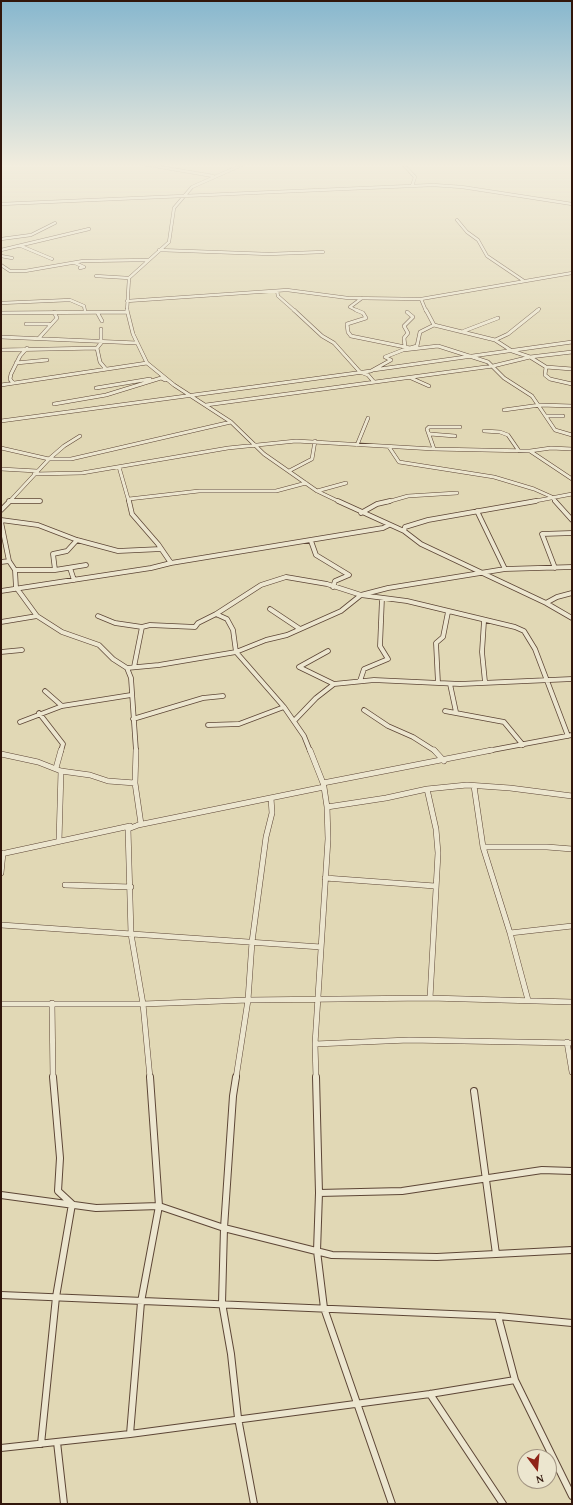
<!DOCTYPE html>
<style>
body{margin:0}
#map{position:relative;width:573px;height:1505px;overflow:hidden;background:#e1d8b5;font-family:"Gentium Book Plus",serif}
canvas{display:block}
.frame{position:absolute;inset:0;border:2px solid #31160b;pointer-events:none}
.north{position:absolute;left:517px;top:1449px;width:40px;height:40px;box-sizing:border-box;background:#ece6cf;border:1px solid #a19381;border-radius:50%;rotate:164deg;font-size:11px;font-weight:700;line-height:16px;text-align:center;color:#31160b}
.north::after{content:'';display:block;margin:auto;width:14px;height:18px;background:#8f2418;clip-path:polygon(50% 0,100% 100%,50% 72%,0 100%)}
</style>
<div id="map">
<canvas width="573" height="1505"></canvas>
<div class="frame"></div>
<div class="north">N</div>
</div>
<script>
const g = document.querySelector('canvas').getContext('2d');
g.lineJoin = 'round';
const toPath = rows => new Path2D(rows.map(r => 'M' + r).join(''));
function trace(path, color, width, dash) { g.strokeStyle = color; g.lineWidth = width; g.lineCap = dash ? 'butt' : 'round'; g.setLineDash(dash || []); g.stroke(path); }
const minorFar4 = toPath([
 [143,164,213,176],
 [403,164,415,177,412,186],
 [1,204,433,185,462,187,572,204],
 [457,220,467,232,478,240,487,256,524,281],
 [1,239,31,235,55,223],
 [21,246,52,259],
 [1,250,89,229],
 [159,250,269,254,323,252],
 [1,256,12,258],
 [75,263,84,267,80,268],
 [1,265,10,271,25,271,83,261,148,260],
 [96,276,129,278],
 [277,291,278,296,295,311],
 [421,299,426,311],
 [127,301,287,290,348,298,421,299,572,273],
 [1,303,70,300,84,306,85,311],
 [127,311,129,278,169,242,174,208,192,187,244,164],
 [358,311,350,307,362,298],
 [537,311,539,309]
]);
const minorFar3 = toPath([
 [127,310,133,334,147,363,174,385,231,422,264,454,317,491,340,502],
 [294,310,322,336,334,343,360,372,368,375,374,382],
 [356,310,363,313,366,318,347,324,348,332,351,336,410,348,417,346,420,332,434,325,426,310],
 [97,312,102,321],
 [1,313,127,312],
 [26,324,49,324],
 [434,325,495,340,512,351,530,357,546,367],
 [101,329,101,343,97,348,100,362,105,368],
 [464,331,498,318],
 [1,337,137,343],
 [39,338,57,318,54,312],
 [495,340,508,334,538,310],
 [405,347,404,338,408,333,404,326,413,317,407,312],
 [1,350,97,348],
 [16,363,47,360],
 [572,369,546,367,545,375,550,379,572,384],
 [373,370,572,342],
 [411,378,429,386],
 [13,383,10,379,11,374,20,356,27,348],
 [1,385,147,363],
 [96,388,150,379],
 [54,404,106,395,161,378,165,380],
 [206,405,493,366,530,357,572,352],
 [504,410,540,405,572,406],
 [546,416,563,416],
 [1,421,371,371,391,360,385,357,403,350,438,346,488,362,504,378,532,396,555,430,572,435],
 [484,431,500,432,508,435,519,451],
 [430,434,455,436],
 [357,445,368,418],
 [389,447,399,462,494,477,534,489,552,497,556,502],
 [1,448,49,459,71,459,231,422],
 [434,449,427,429,429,427,460,427],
 [530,451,551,448,572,449],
 [119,467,129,502],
 [1,469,37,471],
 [289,471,312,459,315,441],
 [34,474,82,473,228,448,296,441,434,449,530,451,572,479],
 [317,491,346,483],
 [129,499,199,491,276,491,306,483],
 [9,501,40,501],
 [9,502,49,459,64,446,80,436],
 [387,502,408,496,457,493],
 [530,502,572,494]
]);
const minorFar2 = toPath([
 [9,501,40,501],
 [129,501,132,514,158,544,171,563],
 [338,501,404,531,421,544,546,603,572,618],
 [555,501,572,520],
 [1,510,10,501],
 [477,511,505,569],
 [361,513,377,504,390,501],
 [1,520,38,525,77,540,118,551,161,549],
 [1,522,9,561,15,570,16,588],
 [404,531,405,527,428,520,536,501],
 [311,541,316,555,349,575,335,581,333,587],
 [1,562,9,561],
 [70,568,74,580],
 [555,568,542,534,572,533],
 [15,570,55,570,86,565],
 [55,570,53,554,67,551,77,540],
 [18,590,37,616,62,632,99,645,113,659,127,668,159,665,236,652,266,640,287,635,341,611,361,595,388,588,505,569,572,567],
 [1,591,151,568,171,563,383,528,389,525],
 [546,603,557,597,572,593],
 [270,609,300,629],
 [216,614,261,585,286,577,327,584,361,595,407,601,515,627,524,631,535,649,568,736],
 [98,616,115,623,142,627],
 [484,621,482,652,485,682],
 [1,622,37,616],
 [328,651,299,667,334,684,374,680,460,684,572,679],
 [1,652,22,650],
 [134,667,142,627,150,625,195,627,198,623,216,614,227,619,233,630,236,652,284,707,304,736,310,751],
 [127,668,131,678,136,751],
 [360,681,364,669,388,659,380,646,382,598],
 [438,683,436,643,443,637,448,612],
 [450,684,456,712],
 [45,691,62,706],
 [364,710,388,726,413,737,435,751],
 [445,711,504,722,523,745],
 [39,713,63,744,61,751],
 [133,719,203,698,223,696],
 [294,721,316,698,334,684],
 [20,722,62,706,131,695],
 [208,725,239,724,284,707],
 [487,751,572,735]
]);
const minorFar1 = toPath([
 [136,750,135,783,141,824,128,829,131,934,143,1004,150,1078],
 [310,750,323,783],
 [434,750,444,761],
 [1,754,38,762,61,771,90,775,108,781,135,783],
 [56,768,61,750],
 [474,786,483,847,510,933,528,1000],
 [427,789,436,829,438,853,430,998],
 [327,807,386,798,427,789,467,785,510,788,572,796],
 [138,825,324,787,323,783,492,750],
 [59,841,61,771],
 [483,847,547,847,572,849],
 [1,854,130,826],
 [1,873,3,853],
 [325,878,435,886],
 [65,885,131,887],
 [1,925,321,947],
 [510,933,572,926],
 [52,1003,53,1078],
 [1,1004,143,1004,248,1000,430,998,572,1002],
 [567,1042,572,1072],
 [315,1044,409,1040,572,1043],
 [236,1078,248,1000,252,942,266,837,272,813,271,798],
 [316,1078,315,1044,328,839,327,807,324,787]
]);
const minor = toPath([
 [236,1077,233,1096,224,1228,222,1303,231,1354,238,1418,254,1504],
 [316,1077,319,1193,317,1251,324,1308,392,1504],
 [474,1091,496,1254,572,1250],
 [319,1193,402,1191,542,1170,572,1171],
 [1,1195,96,1208,159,1206,224,1228,332,1255,437,1257,496,1254],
 [1,1295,498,1316,572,1323],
 [515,1380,572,1496],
 [430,1394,503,1504],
 [130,1434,141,1302,159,1206,150,1077],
 [57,1442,64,1504],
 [41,1444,56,1297,72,1204,58,1191,60,1158,53,1077],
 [1,1448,130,1434,430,1394,515,1380,498,1316]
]);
trace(minorFar4, '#5d4636', 3.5);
trace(minorFar3, '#5d4636', 4);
trace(minorFar2, '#5d4636', 5.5);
trace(minorFar1, '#5d4636', 6);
trace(minor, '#5d4636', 8);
trace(minorFar4, '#ece6cf', 2.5);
trace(minorFar3, '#ece6cf', 3);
trace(minorFar2, '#ece6cf', 4);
trace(minorFar1, '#ece6cf', 5);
trace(minor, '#ece6cf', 6);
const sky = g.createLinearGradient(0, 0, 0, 375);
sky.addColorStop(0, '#87b7ce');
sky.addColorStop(0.44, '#f2edde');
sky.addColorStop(1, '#f2edde00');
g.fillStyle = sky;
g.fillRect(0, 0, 573, 375);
</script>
